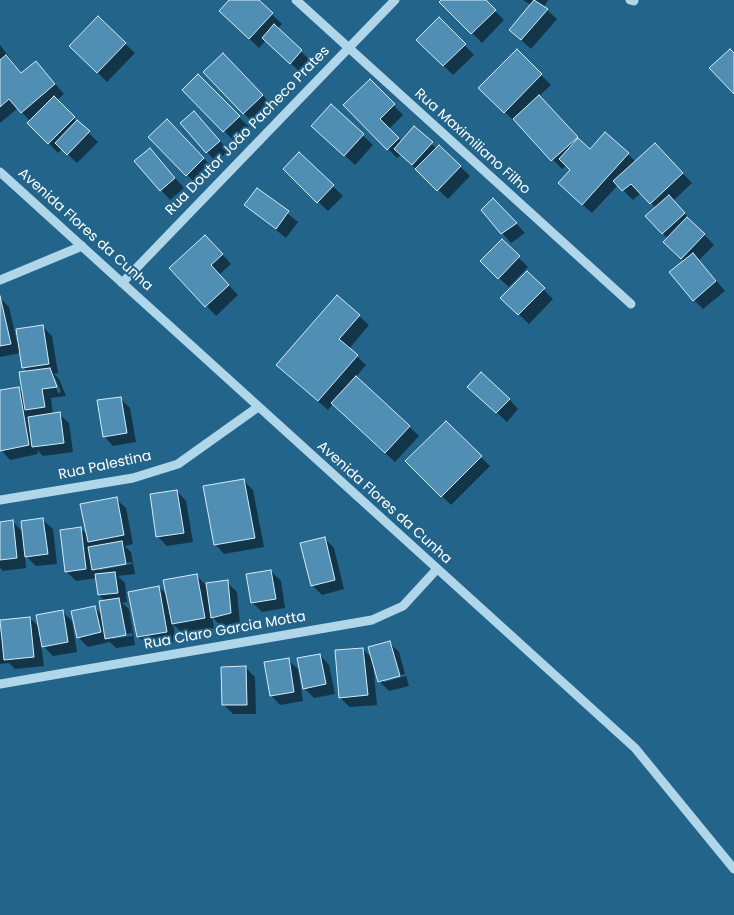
<!DOCTYPE html>
<meta charset="utf-8">
<style>
body{margin:0}
canvas{display:block;background:#23648a}
</style>
<canvas width="734" height="915"></canvas>
<script>
const g = document.querySelector('canvas').getContext('2d');
g.lineJoin = 'round';
function paint(path, color) { g.fillStyle = color; g.fill(path, 'evenodd'); }
const toPath = rows => new Path2D(rows.map(r => 'M' + r).join(''));
function trace(path, color, width, dash) { g.strokeStyle = color; g.lineWidth = width; g.lineCap = dash ? 'butt' : 'round'; g.setLineDash(dash || []); g.stroke(path); }
function drawText(font, color, halo, rows, align = 'center') {
  g.font = font + ' Poppins,sans-serif'; g.lineWidth = 4; g.setLineDash([]); g.textBaseline = 'middle'; g.strokeStyle = halo; g.fillStyle = color; for (const [text, x, y, turn = 0] of rows) {
    g.save(); g.translate(x, y); g.rotate((+turn || 0) * Math.PI / 180); g.textAlign = isNaN(turn) ? turn : align; if (halo) g.strokeText(text, 0, 0); g.fillText(text, 0, 0); g.restore();
  }
}
paint(toPath([
 [231,0,257,0,282,24,277,29,311,61,300,72,266,40,259,48,230,20],
 [443,0,484,0,504,20,482,43,441,2],
 [523,0,548,0,544,7,557,19,531,49,510,30,531,5],
 [98,18,135,53,107,82,71,46],
 [439,19,474,55,453,75,418,40],
 [0,45,22,74,45,72,64,94,56,101,98,142,77,163,62,149,58,153,29,123,30,121,18,108,0,123],
 [517,51,551,85,539,96,590,151,628,154,636,162,664,154,692,183,673,201,714,245,699,260,725,291,703,309,694,300,684,261,665,242,668,239,647,216,656,208,641,193,633,200,618,185,592,213,569,193,572,170,567,165,562,169,515,120,514,121,480,88],
 [233,64,272,105,253,123,205,72],
 [198,76,249,127,234,141,184,90],
 [370,81,403,115,389,129,402,142,414,128,437,149,439,146,470,176,448,199,401,155,397,158,345,105],
 [331,106,373,145,355,165,323,135],
 [167,121,213,168,196,184,150,137],
 [203,122,229,151,216,162,207,152],
 [150,149,184,188,170,200,161,190],
 [299,154,343,196,328,211,284,169],
 [258,189,298,222,286,238,245,205],
 [503,209,525,233,511,243,502,233],
 [502,241,528,267,509,287,491,271],
 [215,246,231,264,219,275,238,295,216,316,171,268],
 [527,273,553,299,529,324,502,298],
 [0,298,9,307,17,342,42,326,52,336,58,373,54,374,59,379,66,396,51,398,53,415,59,414,69,423,73,452,43,456,37,450,38,454,10,460,1,450,0,392,18,388,24,394,28,372,23,367,21,353,0,357],
 [53,378,55,378,61,392,58,393],
 [359,316,369,325,349,349,366,365,356,377,419,436,395,462,333,404,328,410,288,375],
 [479,396,509,399,518,409,507,422],
 [120,398,130,408,136,442,113,446,104,436],
 [446,422,490,466,451,505,407,461],
 [243,480,253,490,264,547,224,554,215,544],
 [177,491,186,501,193,542,167,546,157,536],
 [116,499,126,508,133,544,125,546,131,552,135,574,118,576,125,583,127,602,122,603,129,609,135,645,116,648,110,642,88,647,78,637,94,607,102,615,105,601,99,595,97,578,76,581,66,571,81,529,88,535],
 [132,562,132,564,99,570,99,567],
 [132,633,132,636,112,639,112,636],
 [43,520,53,529,57,564,36,566,25,555,26,568,3,571,0,568,0,523,12,521,23,532],
 [324,538,334,548,344,589,322,595,312,585],
 [271,571,281,581,285,608,262,612,252,602],
 [196,575,208,587,227,582,237,592,240,623,222,627,212,617,214,628,182,633,173,624,176,641,147,646,138,636,159,587,168,596],
 [62,611,72,621,77,652,53,656,41,644,44,666,15,669,9,663,0,664,0,631,2,633,30,618,40,628],
 [389,642,399,652,405,674,384,679,384,682,406,676,409,686,389,691,379,681,373,664,377,705,350,707,340,698,363,649,373,659],
 [320,655,329,665,335,694,314,698,304,688],
 [288,660,298,669,303,701,280,705,271,695],
 [246,668,255,677,256,714,233,714,224,705]
]), '#0007');
const building = toPath([
 [229,0,259,0,273,13,249,39,219,11,229,0],
 [441,0,486,0,496,10,471,34,439,2,441,0],
 [534,0,548,9,521,40,509,30,534,0],
 [98,16,126,43,97,73,69,46,98,16],
 [439,17,466,44,443,66,416,40,439,17],
 [274,24,302,50,290,64,262,38,274,24],
 [517,49,542,74,504,113,478,88,517,49],
 [730,49,734,53,734,94,709,68,730,49],
 [223,53,263,95,243,114,203,72,223,53],
 [6,55,21,73,36,61,55,84,21,113,9,99,0,107,0,60,6,55],
 [198,74,240,116,223,132,182,90,198,74],
 [370,79,395,104,380,119,399,138,387,150,343,105,370,79],
 [539,95,578,137,551,161,513,119,539,95],
 [54,96,75,117,48,144,27,123,54,96],
 [331,104,364,134,344,156,311,126,331,104],
 [194,111,220,141,206,153,180,123,194,111],
 [167,119,204,158,186,176,148,137,167,119],
 [77,120,90,131,67,155,55,143,77,120],
 [414,126,433,142,412,165,394,149,414,126],
 [605,132,629,153,582,205,558,183,570,170,559,159,578,138,590,149,605,132],
 [655,143,683,173,650,204,631,184,622,191,613,181,655,143],
 [439,145,461,166,437,191,415,169,439,145],
 [150,148,175,178,160,191,134,161,150,148],
 [299,152,334,185,317,203,283,169,299,152],
 [257,188,289,211,276,229,244,205,257,188],
 [669,195,685,213,662,234,645,216,669,195],
 [493,198,517,223,501,234,481,210,493,198],
 [687,217,705,234,681,259,663,242,687,217],
 [205,235,223,254,211,265,229,285,205,307,169,268,205,235],
 [502,239,520,256,498,279,480,261,502,239],
 [693,253,716,281,693,301,669,272,693,253],
 [527,271,545,288,518,315,500,298,527,271],
 [337,295,360,315,339,339,358,355,318,401,276,365,337,295],
 [0,296,11,344,0,346,0,296],
 [43,325,49,364,22,368,16,329,43,325],
 [50,368,57,387,42,389,45,407,25,410,19,372,50,368],
 [481,372,510,399,496,413,467,387,481,372],
 [356,376,410,426,385,453,331,403,356,376],
 [19,387,29,445,0,451,0,390,19,387],
 [121,397,127,433,103,437,97,400,121,397],
 [60,412,64,443,32,447,28,417,60,412],
 [446,421,482,456,441,497,405,461,446,421],
 [244,479,255,538,214,545,203,486,244,479],
 [177,490,184,533,156,537,150,494,177,490],
 [117,497,124,535,88,542,80,504,117,497],
 [43,518,48,554,25,557,21,521,43,518],
 [13,520,17,558,0,560,0,522,13,520],
 [81,527,86,569,65,572,60,530,81,527],
 [325,537,335,580,311,586,300,543,325,537],
 [122,541,126,564,92,570,88,547,122,541],
 [271,570,276,599,251,603,246,574,271,570],
 [115,572,118,593,98,595,95,574,115,572],
 [197,574,205,618,172,624,163,580,197,574],
 [228,580,231,613,211,618,206,583,228,580],
 [159,586,167,632,137,637,128,592,159,586],
 [119,598,126,635,105,639,99,601,119,598],
 [95,606,101,632,77,638,71,611,95,606],
 [63,610,68,642,42,647,36,615,63,610],
 [30,617,34,657,4,660,0,620,30,617],
 [390,641,400,676,378,682,368,647,390,641],
 [363,648,368,695,339,698,335,650,363,648],
 [320,654,326,684,303,689,297,658,320,654],
 [289,658,294,692,270,696,264,662,289,658],
 [246,666,247,705,222,705,221,667,246,666]
]);
paint(building, '#508fb3');
trace(building, '#d4ebf8', 1);
trace(toPath([
 [296,0,631,304],
 [630,0,634,1],
 [0,172,635,748,734,869],
 [0,280,82,246],
 [122,283,395,0],
 [0,500,133,478,178,464,258,407],
 [0,684,372,620,403,606,437,569]
]), '#b0d6ea', 9);
drawText('14px', '#fff', '#23648a', [
 ["Rua Doutor João Pacheco Prates",248,131,-46],
 ["Rua Maximiliano Filho",472,142,42],
 ["Avenida Flores da Cunha",85,230,42],
 ["Rua Palestina",105,466,-12],
 ["Avenida Flores da Cunha",384,503,42],
 ["Rua Claro Garcia Motta",225,631,-10]
]);
</script>
